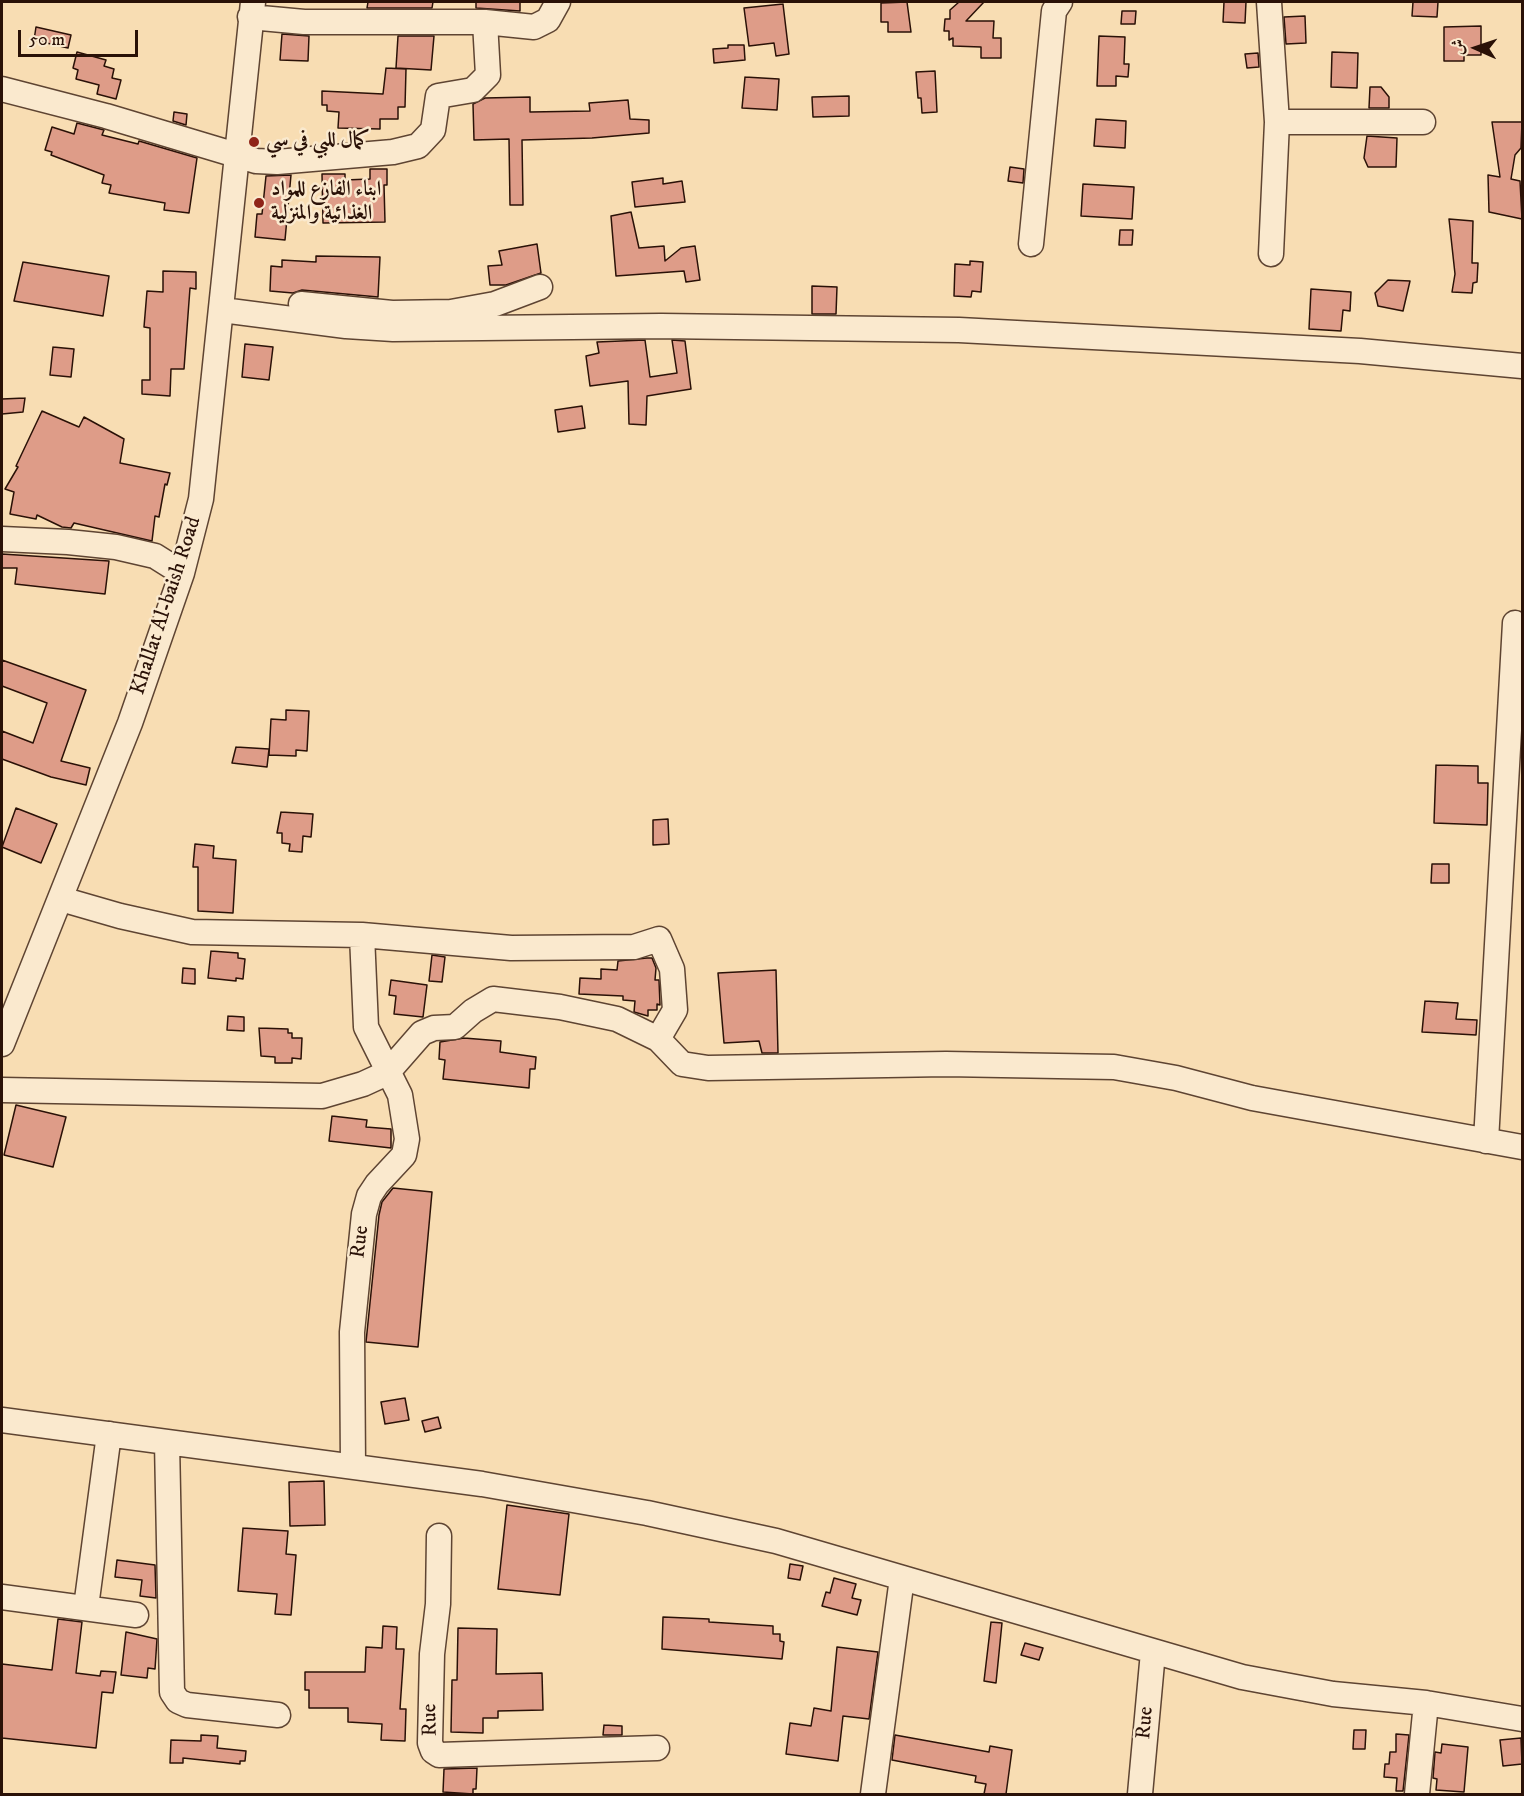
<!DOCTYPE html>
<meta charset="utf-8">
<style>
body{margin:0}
#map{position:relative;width:1524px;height:1796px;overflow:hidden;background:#f8ddb3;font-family:"IM FELL DW Pica",Amiri,serif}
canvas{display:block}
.frame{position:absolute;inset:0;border:3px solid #2a1107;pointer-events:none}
.north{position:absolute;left:1446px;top:18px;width:60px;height:60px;-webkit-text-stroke:4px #fae9ce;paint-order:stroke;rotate:273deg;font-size:16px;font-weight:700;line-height:24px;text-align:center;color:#2a1107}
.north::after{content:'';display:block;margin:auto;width:21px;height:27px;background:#2a1107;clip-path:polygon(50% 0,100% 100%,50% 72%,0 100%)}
.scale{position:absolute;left:18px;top:30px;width:120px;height:27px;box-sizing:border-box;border:3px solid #2a1107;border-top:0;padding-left:8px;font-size:18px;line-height:21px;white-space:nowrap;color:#2a1107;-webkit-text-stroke:4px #fae9ce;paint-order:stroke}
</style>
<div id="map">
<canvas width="1524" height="1796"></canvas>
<div class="frame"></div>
<div class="north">ش</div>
<div class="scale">50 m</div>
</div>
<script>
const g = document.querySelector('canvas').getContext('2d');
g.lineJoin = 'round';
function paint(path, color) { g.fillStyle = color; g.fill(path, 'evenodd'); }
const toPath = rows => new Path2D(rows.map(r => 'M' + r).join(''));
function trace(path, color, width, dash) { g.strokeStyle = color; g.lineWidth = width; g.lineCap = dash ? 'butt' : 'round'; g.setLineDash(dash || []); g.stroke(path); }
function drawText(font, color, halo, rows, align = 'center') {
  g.font = font + ' "IM FELL DW Pica",Amiri,serif'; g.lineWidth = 5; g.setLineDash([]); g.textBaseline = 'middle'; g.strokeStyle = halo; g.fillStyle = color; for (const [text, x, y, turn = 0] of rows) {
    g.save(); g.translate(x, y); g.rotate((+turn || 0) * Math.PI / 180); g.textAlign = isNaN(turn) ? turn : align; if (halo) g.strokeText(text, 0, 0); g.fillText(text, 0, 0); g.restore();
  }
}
const building = toPath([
 [368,2,433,2,432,8,367,8,368,2],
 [476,2,520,2,520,11,476,8,476,2],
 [907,2,911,32,888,32,888,22,881,22,881,3,907,2],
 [959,2,984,2,966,21,994,21,993,38,1001,38,1001,58,981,58,981,47,953,46,953,38,949,40,949,31,944,31,945,19,950,19,950,10,959,2],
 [1224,2,1246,2,1245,23,1223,22,1224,2],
 [1413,2,1438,2,1437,17,1412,16,1413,2],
 [783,4,789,54,776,56,774,43,749,46,744,8,783,4],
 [1122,11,1136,11,1135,24,1121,24,1122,11],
 [1305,16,1306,43,1286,44,1284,17,1305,16],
 [1481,26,1481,55,1464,55,1464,61,1444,61,1444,27,1481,26],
 [36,27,71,35,68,48,34,40,36,27],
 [282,34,309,36,308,61,280,60,282,34],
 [398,36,434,36,431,70,396,68,398,36],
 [1099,36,1125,37,1124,64,1129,64,1128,77,1116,76,1116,86,1097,86,1099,36],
 [728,45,744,45,745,60,714,63,713,49,728,48,728,45],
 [77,52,106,60,104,66,114,69,112,78,121,80,116,99,97,94,99,85,76,79,78,70,73,68,77,52],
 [1332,52,1358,53,1357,88,1331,87,1332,52],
 [1258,53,1259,67,1247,68,1245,54,1258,53],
 [386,68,406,69,405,107,398,107,398,119,380,119,380,129,338,128,339,112,327,111,327,105,322,105,322,91,383,94,386,68],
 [935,71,937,112,922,113,921,98,918,98,916,72,935,71],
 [745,77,779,79,777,110,742,108,745,77],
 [1370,87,1381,87,1389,97,1389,108,1369,108,1370,87],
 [849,96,849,116,813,117,812,97,849,96],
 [530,97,530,112,590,111,589,103,628,100,630,119,649,120,649,133,592,138,522,140,523,205,510,205,509,139,474,140,473,104,485,98,530,97],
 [174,112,187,114,186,125,173,121,174,112],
 [1096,119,1126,121,1125,148,1094,146,1096,119],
 [1492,122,1522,122,1521,148,1515,155,1511,179,1520,181,1522,219,1489,212,1488,175,1500,177,1492,122],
 [77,123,104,130,102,135,138,144,139,141,197,158,189,213,164,210,165,203,109,193,111,185,102,183,104,175,51,155,52,152,45,150,52,127,74,134,77,123],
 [1367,136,1397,138,1396,167,1368,167,1364,158,1367,136],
 [1010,167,1024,169,1023,183,1008,181,1010,167],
 [370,169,387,169,387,185,384,185,385,222,323,223,322,174,345,174,345,180,370,179,370,169],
 [291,175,285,240,255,237,257,214,262,214,266,176,291,175],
 [663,178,663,184,682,181,685,202,635,207,632,182,663,178],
 [1083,184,1134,187,1132,219,1081,216,1083,184],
 [631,212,639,248,664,246,665,261,681,248,695,246,700,280,686,282,684,271,616,276,611,216,631,212],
 [1449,219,1473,221,1472,263,1478,263,1477,282,1473,283,1472,293,1452,292,1455,274,1449,219],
 [1120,230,1133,230,1132,245,1119,245,1120,230],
 [537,244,541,273,506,285,490,285,488,266,502,265,499,251,537,244],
 [316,256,380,257,378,297,302,290,293,293,270,291,271,266,282,267,282,260,316,262,316,256],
 [970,261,983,262,981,292,972,291,971,297,954,296,955,264,970,265,970,261],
 [23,262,109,276,103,316,14,301,23,262],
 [163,271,196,272,196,289,190,288,184,369,171,369,170,396,142,394,142,380,150,380,150,328,144,327,147,291,163,292,163,271],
 [1388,280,1410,281,1403,311,1378,306,1375,293,1388,280],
 [812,286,837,287,836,314,812,314,812,286],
 [1311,289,1351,292,1350,311,1343,310,1341,331,1309,329,1311,289],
 [645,340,650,377,677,373,672,340,685,341,691,389,647,396,646,425,629,424,628,381,590,386,586,356,599,353,597,342,645,340],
 [245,344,273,347,269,380,242,377,245,344],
 [53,347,74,349,71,377,50,375,53,347],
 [25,398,23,412,2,414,2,399,25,398],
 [582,406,585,428,558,432,555,410,582,406],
 [42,411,79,427,84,417,124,439,120,463,170,473,167,485,165,484,159,517,155,516,152,541,74,523,71,528,62,527,37,515,36,519,10,514,14,492,5,489,18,467,16,466,42,411],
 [2,554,109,561,105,594,15,584,17,568,2,568,2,554],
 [2,660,86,690,61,761,90,768,86,785,51,777,2,759,2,731,33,743,47,703,2,686,2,660],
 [286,710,309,711,307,751,296,750,296,756,269,755,271,719,286,720,286,710],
 [236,747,269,749,267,767,232,763,236,747],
 [1436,765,1478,766,1478,783,1488,783,1487,825,1434,823,1436,765],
 [16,808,57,824,41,863,2,847,16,808],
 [281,812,313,814,311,837,303,836,302,852,289,851,290,844,282,843,282,833,277,833,281,812],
 [668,819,669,844,653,845,653,820,668,819],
 [195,844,214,846,213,858,236,860,233,913,198,911,198,867,193,867,195,844],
 [1432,864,1449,864,1449,883,1431,883,1432,864],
 [211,951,238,953,238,958,245,959,243,979,236,978,236,981,208,978,211,951],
 [432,955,445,957,442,982,429,981,432,955],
 [647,958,652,958,656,968,655,980,659,980,660,1005,657,1004,657,1010,648,1010,648,1016,634,1012,635,1001,623,1000,623,996,579,994,580,978,601,979,601,969,617,970,618,961,647,958],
 [183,968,195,969,195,984,182,983,183,968],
 [776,970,778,1053,762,1053,759,1041,724,1043,718,973,776,970],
 [391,980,427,985,423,1017,394,1014,396,996,389,995,391,980],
 [1425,1001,1458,1003,1456,1019,1477,1020,1476,1035,1422,1032,1425,1001],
 [228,1016,244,1017,244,1031,227,1030,228,1016],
 [259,1028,288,1029,288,1033,292,1033,292,1038,302,1038,301,1059,292,1058,292,1063,275,1063,275,1057,261,1056,259,1028],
 [464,1038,501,1041,500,1052,536,1057,535,1069,530,1069,529,1088,443,1079,445,1060,439,1059,440,1042,464,1038],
 [16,1105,66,1117,53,1167,4,1155,16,1105],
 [332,1116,367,1120,366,1127,391,1129,391,1148,329,1141,332,1116],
 [393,1188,432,1192,418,1347,366,1342,379,1215,382,1202,393,1188],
 [405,1398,409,1420,385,1424,381,1402,405,1398],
 [438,1417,441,1428,425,1432,422,1421,438,1417],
 [324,1481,325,1525,290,1526,289,1482,324,1481],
 [507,1505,569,1514,560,1595,498,1589,507,1505],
 [243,1528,288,1531,286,1554,296,1555,291,1615,275,1614,277,1594,238,1591,243,1528],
 [117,1560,155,1565,156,1598,140,1596,142,1580,115,1577,117,1560],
 [790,1564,803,1566,800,1580,788,1578,790,1564],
 [834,1578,856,1584,852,1598,861,1600,857,1615,822,1606,826,1592,830,1593,834,1578],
 [663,1617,709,1619,709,1622,773,1626,773,1634,780,1634,780,1641,784,1642,782,1659,662,1649,663,1617],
 [58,1619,82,1622,76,1673,100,1676,101,1671,116,1672,113,1693,102,1692,96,1748,2,1738,2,1664,52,1670,58,1619],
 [991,1622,1002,1623,996,1683,984,1681,991,1622],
 [383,1626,397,1627,396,1649,404,1649,400,1709,406,1709,405,1741,381,1740,382,1724,348,1722,348,1708,309,1708,309,1690,305,1690,305,1672,365,1672,366,1647,382,1648,383,1626],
 [458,1628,497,1629,496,1674,542,1673,543,1710,498,1711,498,1718,483,1718,483,1733,451,1732,452,1680,457,1680,458,1628],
 [126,1632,157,1639,155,1669,148,1668,147,1678,121,1675,126,1632],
 [1025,1643,1043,1648,1039,1660,1021,1655,1025,1643],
 [837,1647,878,1652,869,1719,843,1716,838,1761,786,1754,790,1723,811,1726,814,1708,831,1711,837,1647],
 [604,1725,622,1726,622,1735,603,1735,604,1725],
 [1354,1730,1366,1730,1365,1749,1353,1749,1354,1730],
 [1396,1734,1409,1735,1403,1791,1396,1791,1397,1778,1384,1777,1385,1764,1389,1764,1390,1752,1396,1752,1396,1734],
 [201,1735,218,1736,217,1748,246,1751,245,1761,240,1761,240,1764,183,1758,183,1763,170,1763,171,1740,201,1741,201,1735],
 [895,1735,989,1752,990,1746,1012,1750,1006,1794,984,1794,986,1784,975,1782,976,1776,892,1760,895,1735],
 [1521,1738,1522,1764,1503,1766,1500,1740,1521,1738],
 [1442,1744,1468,1747,1464,1792,1436,1790,1437,1779,1433,1778,1435,1752,1441,1753,1442,1744],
 [477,1768,476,1789,473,1789,473,1794,443,1792,444,1769,477,1768]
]);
paint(building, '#de9c88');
trace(building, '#2a1107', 1.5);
const minor = toPath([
 [1269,2,1277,122,1271,254],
 [250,17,304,22,485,22,534,27,548,20,558,2],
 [2,89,106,116,256,161,277,162,393,152,418,146,433,130,438,96,473,90,488,75,485,22],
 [1277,122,1423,122],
 [1031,244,1054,11,1060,2],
 [301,304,392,313,451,312,495,304,540,287],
 [222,310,346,326,393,329,661,326,959,330,1360,351,1522,366],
 [2,539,68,542,116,547,155,556,182,573],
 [61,899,120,916,192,932,362,935,511,948,634,947,659,939,672,969,675,1010,658,1039],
 [2,1044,130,723,182,573,201,499,253,2],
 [2,1090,322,1096,363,1084,387,1073,422,1033,434,1028,455,1027,473,1011,493,999,560,1007,617,1019,658,1039,682,1064,708,1068,946,1064,1114,1067,1176,1078,1252,1098,1522,1147],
 [1486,1141,1515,623],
 [2,1420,482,1484,647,1513,776,1541,1242,1677,1333,1694,1426,1703,1522,1719],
 [167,1442,172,1692,178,1701,187,1705,278,1715],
 [353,1466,352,1332,364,1214,369,1196,377,1184,404,1155,407,1139,400,1095,366,1027,362,935],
 [439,1536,438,1604,432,1654,430,1743,433,1751,439,1755,657,1748],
 [2,1597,136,1615],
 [86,1607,109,1434],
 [873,1794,902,1578],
 [1140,1794,1153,1652],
 [1417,1794,1426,1703]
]);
trace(minor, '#5e4432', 27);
trace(minor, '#fae9ce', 24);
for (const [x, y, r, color] of [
 [254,142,6,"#8f2418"],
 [259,203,6,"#8f2418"]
]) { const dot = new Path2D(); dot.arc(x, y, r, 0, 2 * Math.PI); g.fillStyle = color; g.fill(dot); trace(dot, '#fae9ce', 2); }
drawText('bold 21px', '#2a1107', '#fae9ce', [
 ["كمال للبي في سي",266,142],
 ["ابناء الفازع للمواد",271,191],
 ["الغذائية والمنزلية",271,215]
], 'left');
drawText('21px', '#2a1107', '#fae9ce', [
 ["Khallat Al-baish Road",167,606,-72],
 ["Rue",361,1242,-83],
 ["Rue",431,1720,-91],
 ["Rue",1146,1723,-85]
]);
</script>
